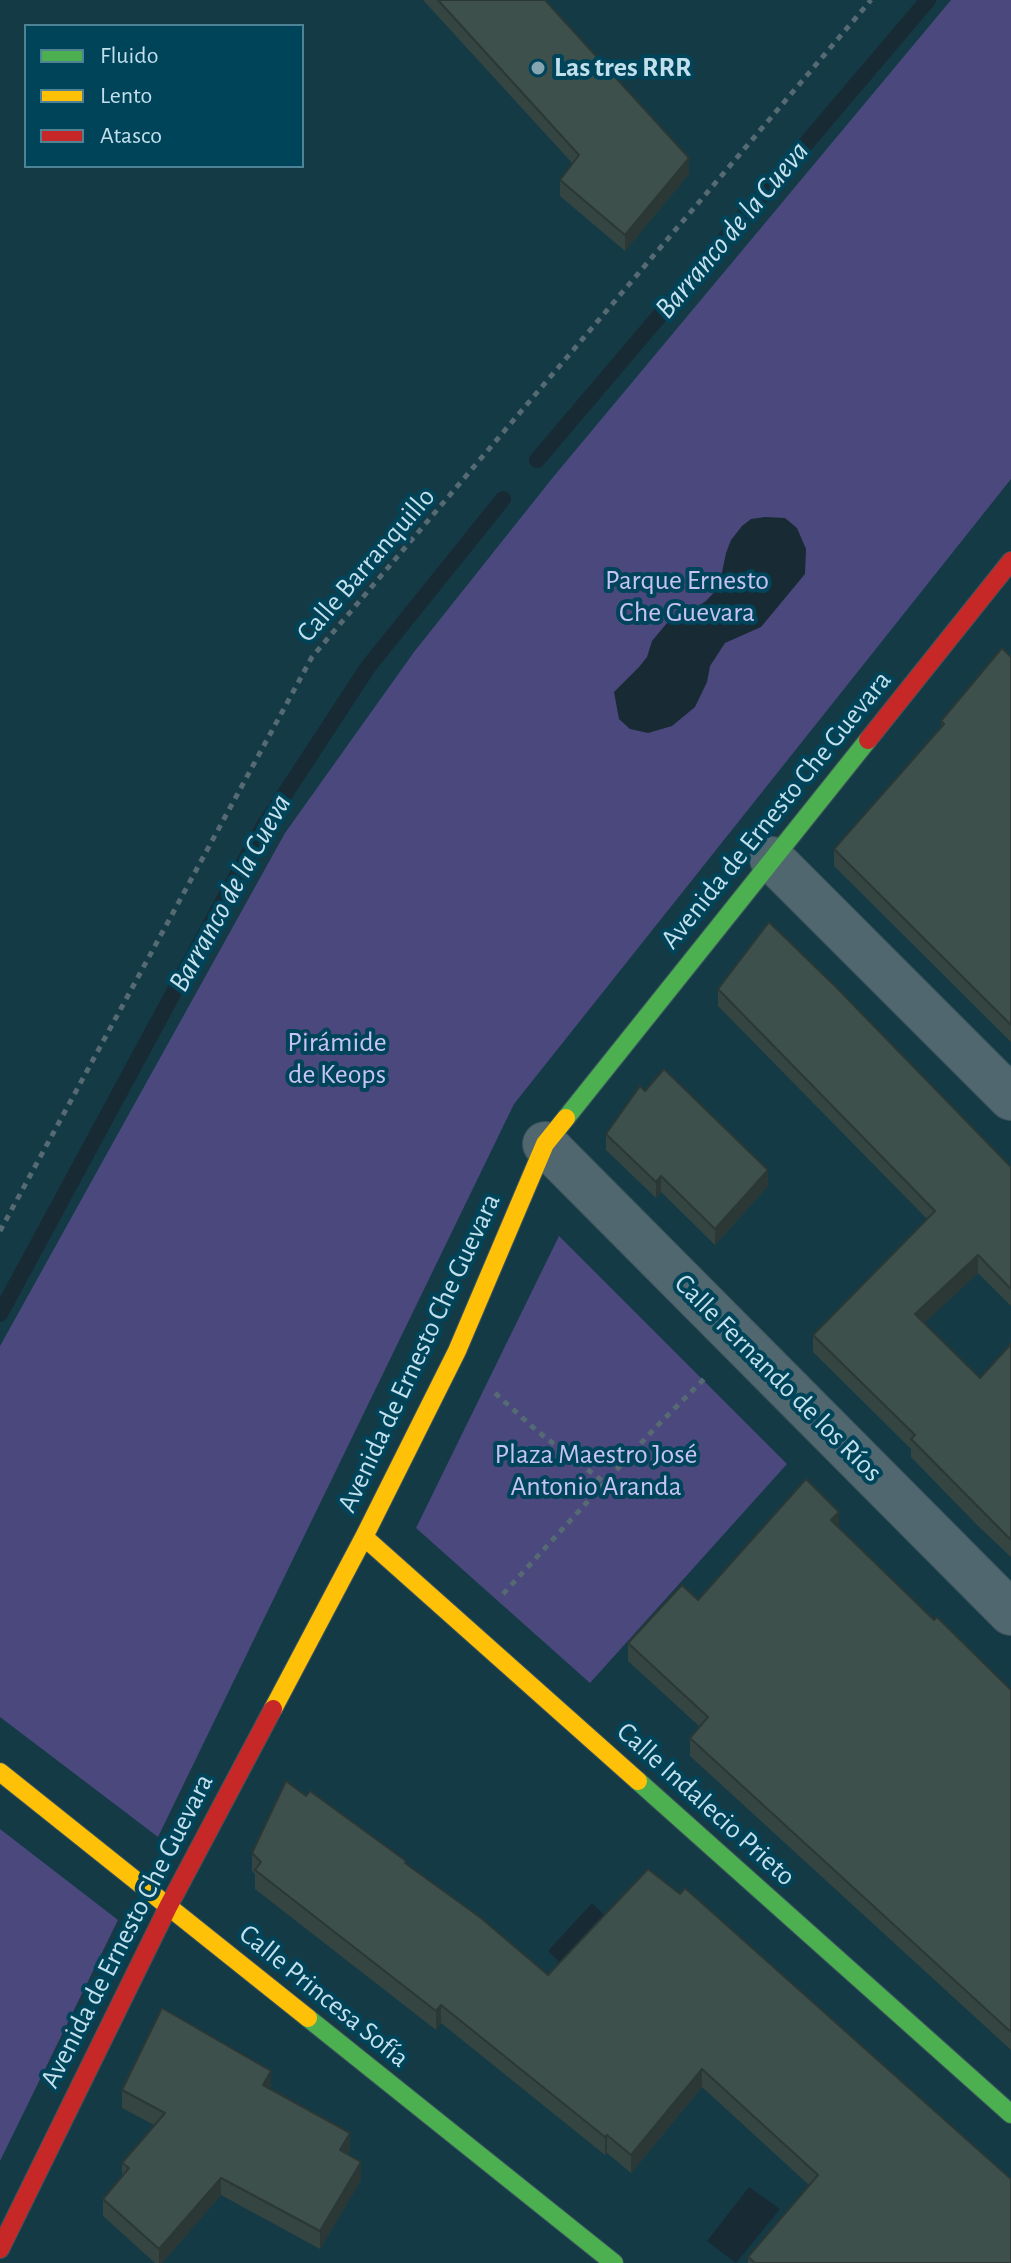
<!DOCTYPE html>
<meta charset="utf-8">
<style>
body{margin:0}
#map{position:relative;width:1011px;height:2263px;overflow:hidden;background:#143a46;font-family:"Alegreya Sans",sans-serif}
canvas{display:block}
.legend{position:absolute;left:24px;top:24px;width:280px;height:144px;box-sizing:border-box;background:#00445a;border:2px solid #4e8294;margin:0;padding:10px 14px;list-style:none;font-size:24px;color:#c2dfec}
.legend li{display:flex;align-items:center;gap:16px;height:40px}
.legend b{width:40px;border:2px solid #4e8294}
</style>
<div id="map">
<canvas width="1011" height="2263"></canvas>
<ul class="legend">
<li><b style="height:10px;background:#4caf50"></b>Fluido</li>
<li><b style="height:10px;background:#ffc107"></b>Lento</li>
<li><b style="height:10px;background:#c62828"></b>Atasco</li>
</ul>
</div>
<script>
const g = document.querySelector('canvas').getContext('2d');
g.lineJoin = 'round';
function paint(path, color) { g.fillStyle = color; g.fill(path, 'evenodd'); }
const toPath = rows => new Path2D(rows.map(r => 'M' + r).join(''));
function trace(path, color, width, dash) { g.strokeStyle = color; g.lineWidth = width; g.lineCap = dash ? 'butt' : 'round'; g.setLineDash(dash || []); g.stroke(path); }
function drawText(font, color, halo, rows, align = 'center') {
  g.font = font + ' "Alegreya Sans",sans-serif'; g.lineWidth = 8; g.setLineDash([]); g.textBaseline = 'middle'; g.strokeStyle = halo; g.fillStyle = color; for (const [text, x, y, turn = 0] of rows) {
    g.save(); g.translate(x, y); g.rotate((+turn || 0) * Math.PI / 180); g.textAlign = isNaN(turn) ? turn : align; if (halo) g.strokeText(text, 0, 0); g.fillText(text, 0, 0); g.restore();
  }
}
paint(toPath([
 [951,0,1011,0,1011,479,514,1104,158,1837,0,1717,0,1346,285,833,414,652,554,476],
 [559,1236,787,1464,590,1683,416,1528],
 [0,1829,118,1920,0,2161]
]), '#4a487c');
paint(toPath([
 [765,517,785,518,797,528,806,549,805,574,761,627,725,643,710,666,707,682,695,707,672,726,648,733,630,729,619,719,614,692,639,667,647,657,652,641,672,617,687,613,706,601,719,587,726,553,731,540,742,526,751,519],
 [592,1903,604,1915,594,1925,602,1932,567,1970,548,1951],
 [749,2187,780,2209,736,2263,707,2241]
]), '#182b34');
trace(toPath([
 [537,460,928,0],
 [0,1314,262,829,368,667,503,499]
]), '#182b34', 16);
const street = toPath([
 [772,859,1011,1098],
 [545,1144,1011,1613]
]);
const fast = toPath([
 [566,1118,868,740],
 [638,1781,1011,2114],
 [308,2018,614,2263]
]);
const slow = toPath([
 [364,1537,638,1781],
 [273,1709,364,1537,457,1351,545,1144,566,1118],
 [0,1772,308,2018]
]);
const jam = toPath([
 [868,740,1011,561],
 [0,2249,168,1907,273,1709]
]);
trace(street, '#3c545c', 46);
trace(fast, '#3c545c', 20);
trace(slow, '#3c545c', 20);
trace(jam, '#3c545c', 20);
trace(toPath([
 [0,1231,312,657,871,0],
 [495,1393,537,1431,605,1483],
 [503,1594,655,1428,707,1376]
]), '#556a73', 5, [6, 6]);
trace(street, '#506770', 44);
trace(fast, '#4caf50', 18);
trace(slow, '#ffc107', 18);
trace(jam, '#c62828', 18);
paint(toPath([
 [423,0,545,0,689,174,625,251,560,196,560,180,573,164],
 [1011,657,1011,1042,834,866,834,849,941,727,941,721],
 [718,989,1011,1167,1011,1306,978,1273,924,1323,980,1378,1011,1344,1011,1557,978,1526,911,1457,911,1449,813,1352,813,1335,927,1219,718,1006],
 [606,1134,768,1186,715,1245,661,1192,656,1198,606,1150],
 [839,1528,934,1620,1011,1690,1011,2050,690,1756,690,1738,700,1727,628,1661,628,1643,698,1600],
 [306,1796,406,1864,548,1975,648,1869,1011,2263,748,2263,748,2257,809,2185,702,2087,631,2173,607,2153,605,2155,441,2023,436,2030,255,1889,255,1874,252,1871,252,1853],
 [270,2089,350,2151,348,2154,361,2180,320,2249,221,2195,162,2263,155,2263,103,2216,103,2199,122,2177,122,2163,154,2125,122,2108,122,2090]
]), '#354541');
paint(toPath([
 [689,158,689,174,625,251,625,235],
 [768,1170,768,1186,715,1245,715,1229],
 [661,1176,661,1192,656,1198,656,1182],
 [978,1255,978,1273,915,1332,915,1314],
 [839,1512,839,1530,831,1520],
 [441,2005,441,2023,436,2030,436,2011],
 [702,2069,702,2087,631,2173,631,2155],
 [271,2071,271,2089,263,2085],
 [350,2133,350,2151,340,2168,340,2150],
 [607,2135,607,2153,605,2155,605,2137],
 [361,2162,361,2180,320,2249,320,2231],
 [221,2178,221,2195,162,2263,159,2263,159,2249]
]), '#2b3835');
const building = toPath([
 [438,0,545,0,689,158,625,235,560,180,579,155,438,0],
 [1002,648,1011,657,1011,1025,834,849,944,724,941,721,1002,648],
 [769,922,835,986,1011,1167,1011,1289,978,1255,915,1314,980,1378,1011,1344,1011,1540,911,1439,915,1435,813,1335,935,1211,718,989,769,922],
 [664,1069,768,1170,715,1229,661,1176,656,1182,606,1134,640,1086,645,1091,664,1069],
 [806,1479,839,1512,831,1520,934,1620,937,1617,1011,1690,1011,2032,690,1738,708,1717,628,1643,682,1585,698,1600,806,1479],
 [286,1781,306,1796,310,1791,406,1861,405,1863,481,1918,548,1975,648,1869,680,1894,685,1888,1011,2179,1011,2263,755,2263,748,2257,818,2175,702,2069,631,2155,607,2135,605,2137,441,2005,436,2011,255,1870,261,1862,252,1853,286,1781],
 [162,2008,271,2071,263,2085,350,2133,340,2150,361,2162,320,2231,221,2178,159,2249,103,2199,129,2168,122,2163,165,2113,122,2090,162,2008]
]);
paint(building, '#3e504c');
trace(building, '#2b3835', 2);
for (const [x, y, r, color] of [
 [538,68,8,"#85a5b2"]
]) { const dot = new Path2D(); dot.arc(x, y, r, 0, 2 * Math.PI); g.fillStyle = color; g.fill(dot); trace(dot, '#00445a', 3); }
drawText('bold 28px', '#c2dfec', '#00445a', [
 ["Las tres RRR",554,68]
], 'left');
drawText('28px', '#c2dfec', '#00445a', [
 ["Calle Barranquillo",366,565,-49],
 ["Avenida de Ernesto Che Guevara",776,810,-51],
 ["Avenida de Ernesto Che Guevara",419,1353,-65],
 ["Calle Fernando de los Ríos",778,1378,45],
 ["Calle Indalecio Prieto",706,1804,42],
 ["Avenida de Ernesto Che Guevara",127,1931,-63],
 ["Calle Princesa Sofía",324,1996,39]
]);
drawText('28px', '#c7c3f5', '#00445a', [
 ["Parque Ernesto",687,581],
 ["Che Guevara",687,613],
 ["Pirámide",337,1043],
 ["de Keops",337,1075],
 ["Plaza Maestro José",596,1455],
 ["Antonio Aranda",596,1487]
]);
drawText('italic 30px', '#c7e2ef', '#00445a', [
 ["Barranco de la Cueva",732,230,-50],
 ["Barranco de la Cueva",230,893,-61]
]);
</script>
